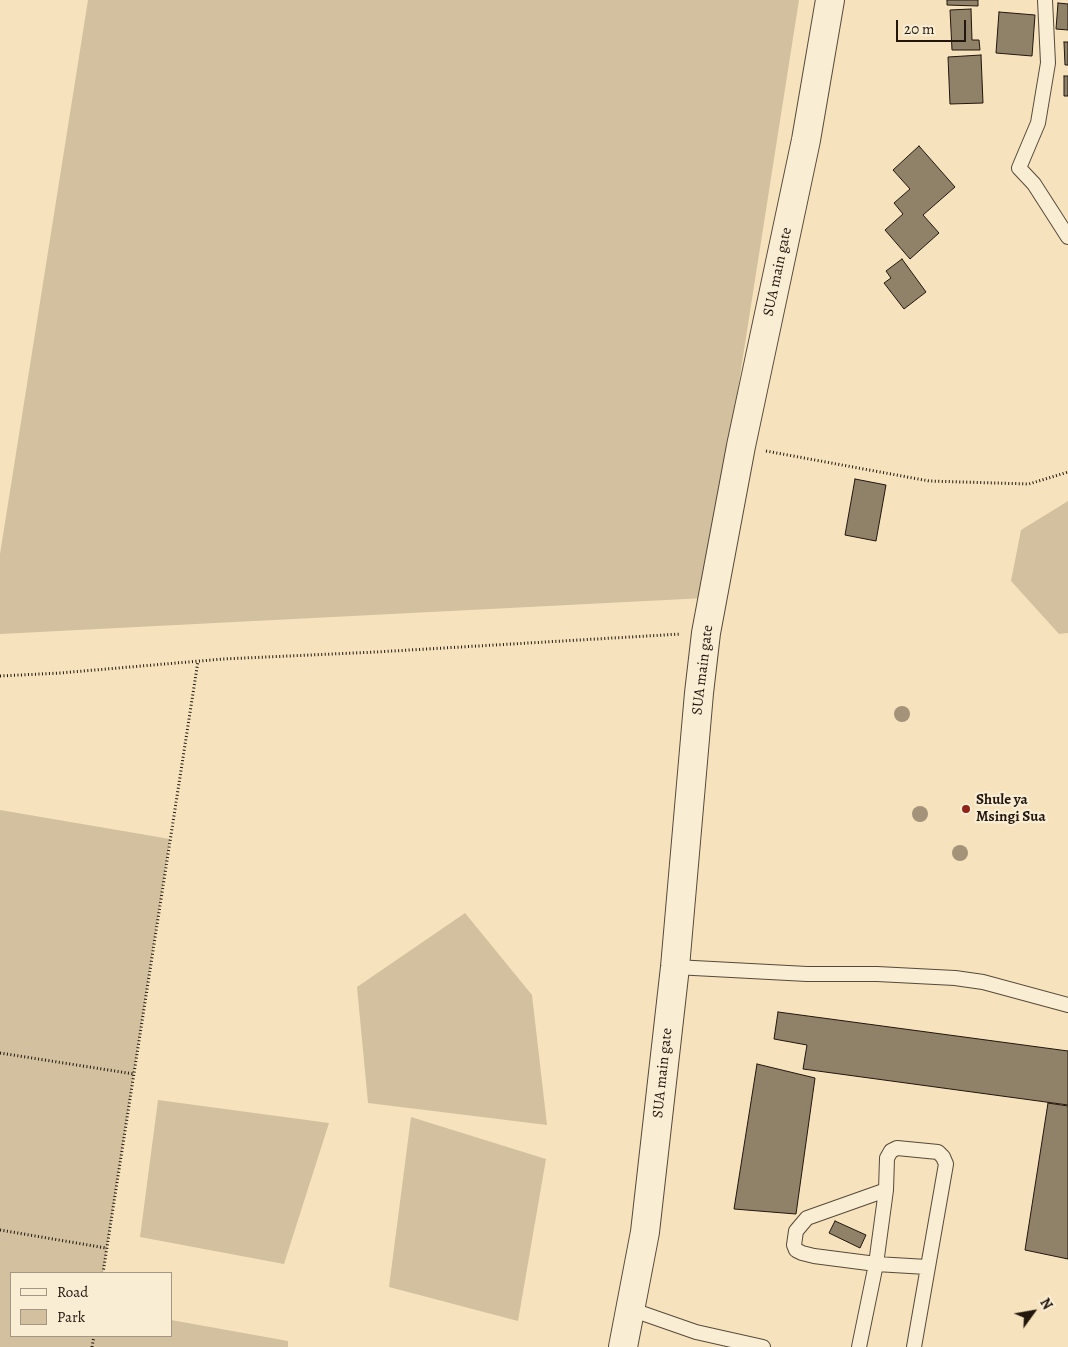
<!DOCTYPE html>
<style>
body{margin:0}
#map{position:relative;width:1068px;height:1347px;overflow:hidden;background:#f6e3bd;font-family:Alegreya,serif}
canvas{display:block}
.legend{position:absolute;left:10px;top:1272px;width:162px;height:65px;box-sizing:border-box;background:#f9edd4;border:1px solid #a39784;margin:0;padding:6px 9px;list-style:none;font-size:15px;color:#22160d}
.legend li{display:flex;align-items:center;gap:10px;height:25px}
.legend b{width:25px;border:1px solid #a39784}
.north{position:absolute;left:1008px;top:1287px;width:50px;height:50px;-webkit-text-stroke:4px #f9edd4;paint-order:stroke;rotate:58deg;font-size:14px;font-weight:700;line-height:20px;text-align:center;color:#22160d}
.north::after{content:'';display:block;margin:auto;width:18px;height:22px;background:#22160d;clip-path:polygon(50% 0,100% 100%,50% 72%,0 100%)}
.scale{position:absolute;left:896px;top:20px;width:70px;height:22px;box-sizing:border-box;border:2px solid #22160d;border-top:0;padding-left:6px;font-size:15px;line-height:18px;white-space:nowrap;color:#22160d;-webkit-text-stroke:4px #f9edd4;paint-order:stroke}
</style>
<div id="map">
<canvas width="1068" height="1347"></canvas>
<ul class="legend">
<li><b style="height:6px;background:#f9edd4"></b>Road</li>
<li><b style="height:14px;background:#d2c09f"></b>Park</li>
</ul>
<div class="north">N</div>
<div class="scale">20 m</div>
</div>
<script>
const g = document.querySelector('canvas').getContext('2d');
g.lineJoin = 'round';
function paint(path, color) { g.fillStyle = color; g.fill(path, 'evenodd'); }
const toPath = rows => new Path2D(rows.map(r => 'M' + r).join(''));
function trace(path, color, width, dash) { g.strokeStyle = color; g.lineWidth = width; g.lineCap = dash ? 'butt' : 'round'; g.setLineDash(dash || []); g.stroke(path); }
function drawText(font, color, halo, rows, align = 'center') {
  g.font = font + ' Alegreya,serif'; g.lineWidth = 4.5; g.setLineDash([]); g.textBaseline = 'middle'; g.strokeStyle = halo; g.fillStyle = color; for (const [text, x, y, turn = 0] of rows) {
    g.save(); g.translate(x, y); g.rotate((+turn || 0) * Math.PI / 180); g.textAlign = isNaN(turn) ? turn : align; if (halo) g.strokeText(text, 0, 0); g.fillText(text, 0, 0); g.restore();
  }
}
paint(toPath([
 [88,0,799,0,705,598,0,634,0,554],
 [1068,501,1068,633,1059,634,1011,581,1021,530],
 [0,810,170,839,103,1273,11,1273,11,1336,171,1336,171,1320,288,1341,288,1347,0,1347],
 [465,913,532,995,547,1125,368,1103,357,987],
 [158,1100,329,1123,284,1264,140,1237],
 [411,1117,546,1159,518,1321,389,1287]
]), '#d2c09f');
const building = toPath([
 [947,0,978,0,978,6,947,5,947,0],
 [1058,3,1068,4,1068,30,1056,29,1058,3],
 [971,9,972,40,979,40,980,50,952,50,950,10,971,9],
 [999,12,1035,15,1032,56,996,53,999,12],
 [1064,42,1068,42,1068,65,1065,65,1064,42],
 [981,55,983,103,950,104,948,57,981,55],
 [1064,76,1068,76,1068,96,1064,96,1064,76],
 [919,146,955,187,923,215,939,233,910,259,885,230,903,214,894,203,910,189,893,170,919,146],
 [902,259,926,292,904,309,884,283,891,278,886,271,902,259],
 [855,479,886,485,876,541,845,535,855,479],
 [778,1012,1068,1051,1068,1105,803,1069,807,1045,774,1039,778,1012],
 [757,1064,815,1078,796,1214,734,1209,757,1064],
 [1048,1103,1068,1106,1068,1259,1025,1250,1048,1103],
 [835,1221,866,1235,860,1248,829,1233,835,1221]
]);
paint(building, '#908169');
trace(building, '#22160d', 1);
const lane = toPath([
 [1045,0,1048,63,1038,123,1019,168,1034,184,1068,237],
 [675,967,807,974,877,974,955,978,983,982,1068,1005],
 [886,1190,807,1218,796,1231,794,1245,796,1250,802,1253,814,1256,876,1264,927,1267],
 [630,1309,696,1332,763,1347],
 [859,1347,876,1264,886,1190,887,1158,891,1151,897,1148,938,1152,943,1157,946,1164,914,1347]
]);
const street = toPath([
 [623,1347,645,1232,675,967,699,693,706,633,741,446,806,140,830,0]
]);
trace(lane, '#574939', 16);
trace(street, '#574939', 30);
trace(toPath([
 [766,451,929,481,1029,484,1068,472],
 [0,676,60,673,223,659,376,652,681,634],
 [0,1053,134,1074],
 [0,1230,106,1248],
 [103,1273,198,661],
 [92,1347,94,1336]
]), '#22160d', 3, [1, 2.5]);
trace(lane, '#f9edd4', 14);
trace(street, '#f9edd4', 28);
g.fillStyle = '#a49378';
for (const [x, y] of [
 [902,714],
 [920,814],
 [960,853]
]) { g.beginPath(); g.arc(x, y, 8, 0, 2 * Math.PI); g.fill(); }
for (const [x, y, r, color] of [
 [966,809,5,"#8f2418"]
]) { const dot = new Path2D(); dot.arc(x, y, r, 0, 2 * Math.PI); g.fillStyle = color; g.fill(dot); trace(dot, '#f9edd4', 2); }
drawText('15px', '#22160d', '#f9edd4', [
 ["SUA main gate",778,272,-78],
 ["SUA main gate",703,670,-83],
 ["SUA main gate",663,1073,-84]
]);
drawText('bold 15px', '#22160d', '#f9edd4', [
 ["Shule ya",976,800],
 ["Msingi Sua",976,817]
], 'left');
</script>
